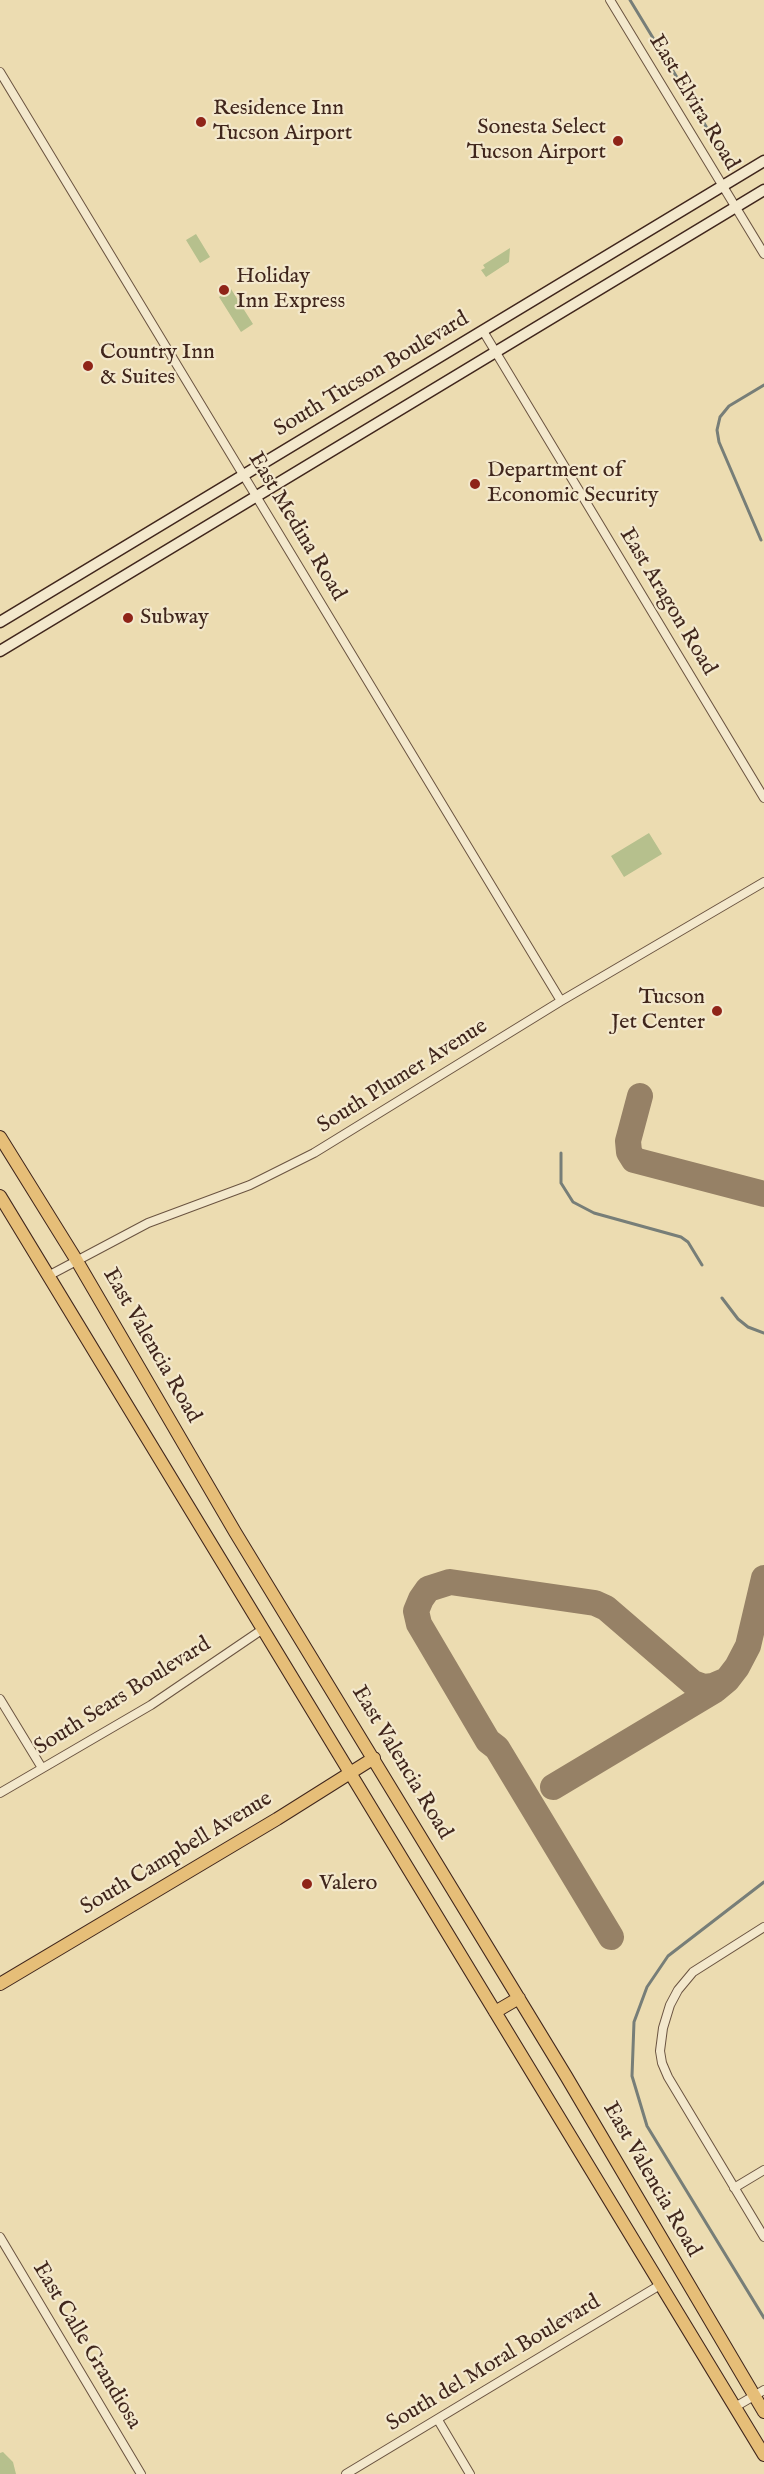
<!DOCTYPE html>
<style>
body{margin:0}
canvas{display:block;background:#ecdcb1}
</style>
<canvas width="764" height="2474"></canvas>
<script>
const g = document.querySelector('canvas').getContext('2d');
g.lineJoin = 'round';
function paint(path, color) { g.fillStyle = color; g.fill(path, 'evenodd'); }
const toPath = rows => new Path2D(rows.map(r => 'M' + r).join(''));
function trace(path, color, width, dash) { g.strokeStyle = color; g.lineWidth = width; g.lineCap = dash ? 'butt' : 'round'; g.setLineDash(dash || []); g.stroke(path); }
function drawText(font, color, halo, rows, align = 'center') {
  g.font = font + ' "IM FELL English",serif'; g.lineWidth = 4.5; g.setLineDash([]); g.textBaseline = 'middle'; g.strokeStyle = halo; g.fillStyle = color; for (const [text, x, y, turn = 0] of rows) {
    g.save(); g.translate(x, y); g.rotate((+turn || 0) * Math.PI / 180); g.textAlign = isNaN(turn) ? turn : align; if (halo) g.strokeText(text, 0, 0); g.fillText(text, 0, 0); g.restore();
  }
}
paint(toPath([
 [196,234,210,257,200,263,186,240],
 [510,248,509,262,486,277,481,270,485,268,483,265],
 [231,289,253,324,241,332,219,297],
 [649,833,662,854,624,877,611,856],
 [3,2452,13,2462,16,2474,0,2474,0,2453]
]), '#b6c08d');
trace(toPath([
 [630,0,684,89],
 [692,103,729,165],
 [761,540,719,442,717,430,720,417,729,406,764,385],
 [561,1153,561,1183,573,1202,594,1213,681,1237,688,1242,702,1265],
 [722,1298,738,1319,748,1327,764,1333],
 [764,1882,668,1956,647,1987,634,2022,632,2076,647,2126,764,2318]
]), '#777e78', 3);
trace(toPath([
 [640,1096,628,1141,629,1152,634,1160,764,1194],
 [553,1787,715,1690,727,1680,737,1667,748,1646,764,1578],
 [611,1937,497,1748,488,1741,419,1624,416,1611,421,1599,428,1589,450,1582,595,1603,606,1608,693,1683,704,1687,713,1686,727,1680]
]), '#968166', 26);
const minor = toPath([
 [610,0,764,254],
 [0,72,561,1001],
 [483,331,764,798],
 [48,1276,148,1223,250,1185,314,1153,561,1001,764,882],
 [0,1699,42,1768],
 [0,1793,151,1705,263,1629],
 [764,1927,693,1972,678,1990,670,2005,663,2028,660,2051,662,2063,668,2077,764,2237],
 [734,2188,764,2170],
 [0,2237,141,2474],
 [735,2407,764,2390],
 [438,2420,470,2474],
 [346,2474,660,2285]
]);
const secondary = toPath([
 [0,622,764,161],
 [0,651,764,190]
]);
const primary = toPath([
 [0,1137,77,1261,235,1532,566,2076,764,2412],
 [0,1196,764,2455],
 [0,1984,277,1819,374,1758],
 [495,2012,519,1998]
]);
trace(minor, '#6b5441', 10);
trace(secondary, '#40261c', 13);
trace(primary, '#40261c', 14);
trace(minor, '#f3e8cc', 8);
trace(secondary, '#f3e8cc', 10);
trace(primary, '#e6be78', 12);
for (const [x, y, r, color] of [
 [201,122,6,"#8f2418"],
 [618,141,6,"#8f2418"],
 [224,290,6,"#8f2418"],
 [88,366,6,"#8f2418"],
 [475,484,6,"#8f2418"],
 [128,618,6,"#8f2418"],
 [717,1011,6,"#8f2418"],
 [307,1884,6,"#8f2418"]
]) { const dot = new Path2D(); dot.arc(x, y, r, 0, 2 * Math.PI); g.fillStyle = color; g.fill(dot); trace(dot, '#f3e8cc', 2); }
drawText('22px', '#40261c', '#f3e8cc', [
 ["East Elvira Road",693,103,59],
 ["South Tucson Boulevard",372,375,-31],
 ["East Medina Road",296,527,59],
 ["East Aragon Road",667,602,59],
 ["South Plumer Avenue",403,1077,-32],
 ["East Valencia Road",151,1346,60],
 ["South Sears Boulevard",123,1697,-32],
 ["East Valencia Road",401,1763,59],
 ["South Campbell Avenue",177,1854,-31],
 ["East Valencia Road",651,2180,60],
 ["East Calle Grandiosa",86,2346,59],
 ["South del Moral Boulevard",494,2364,-31]
]);
drawText('22px', '#40261c', '#f3e8cc', [
 ["Residence Inn",213,109],
 ["Tucson Airport",213,134],
 ["Sonesta Select",606,128,"right"],
 ["Tucson Airport",606,153,"right"],
 ["Holiday",236,277],
 ["Inn Express",236,302],
 ["Country Inn",100,353],
 ["& Suites",100,378],
 ["Department of",487,471],
 ["Economic Security",487,496],
 ["Subway",140,618],
 ["Tucson",705,998,"right"],
 ["Jet Center",705,1023,"right"],
 ["Valero",319,1884]
], 'left');
</script>
